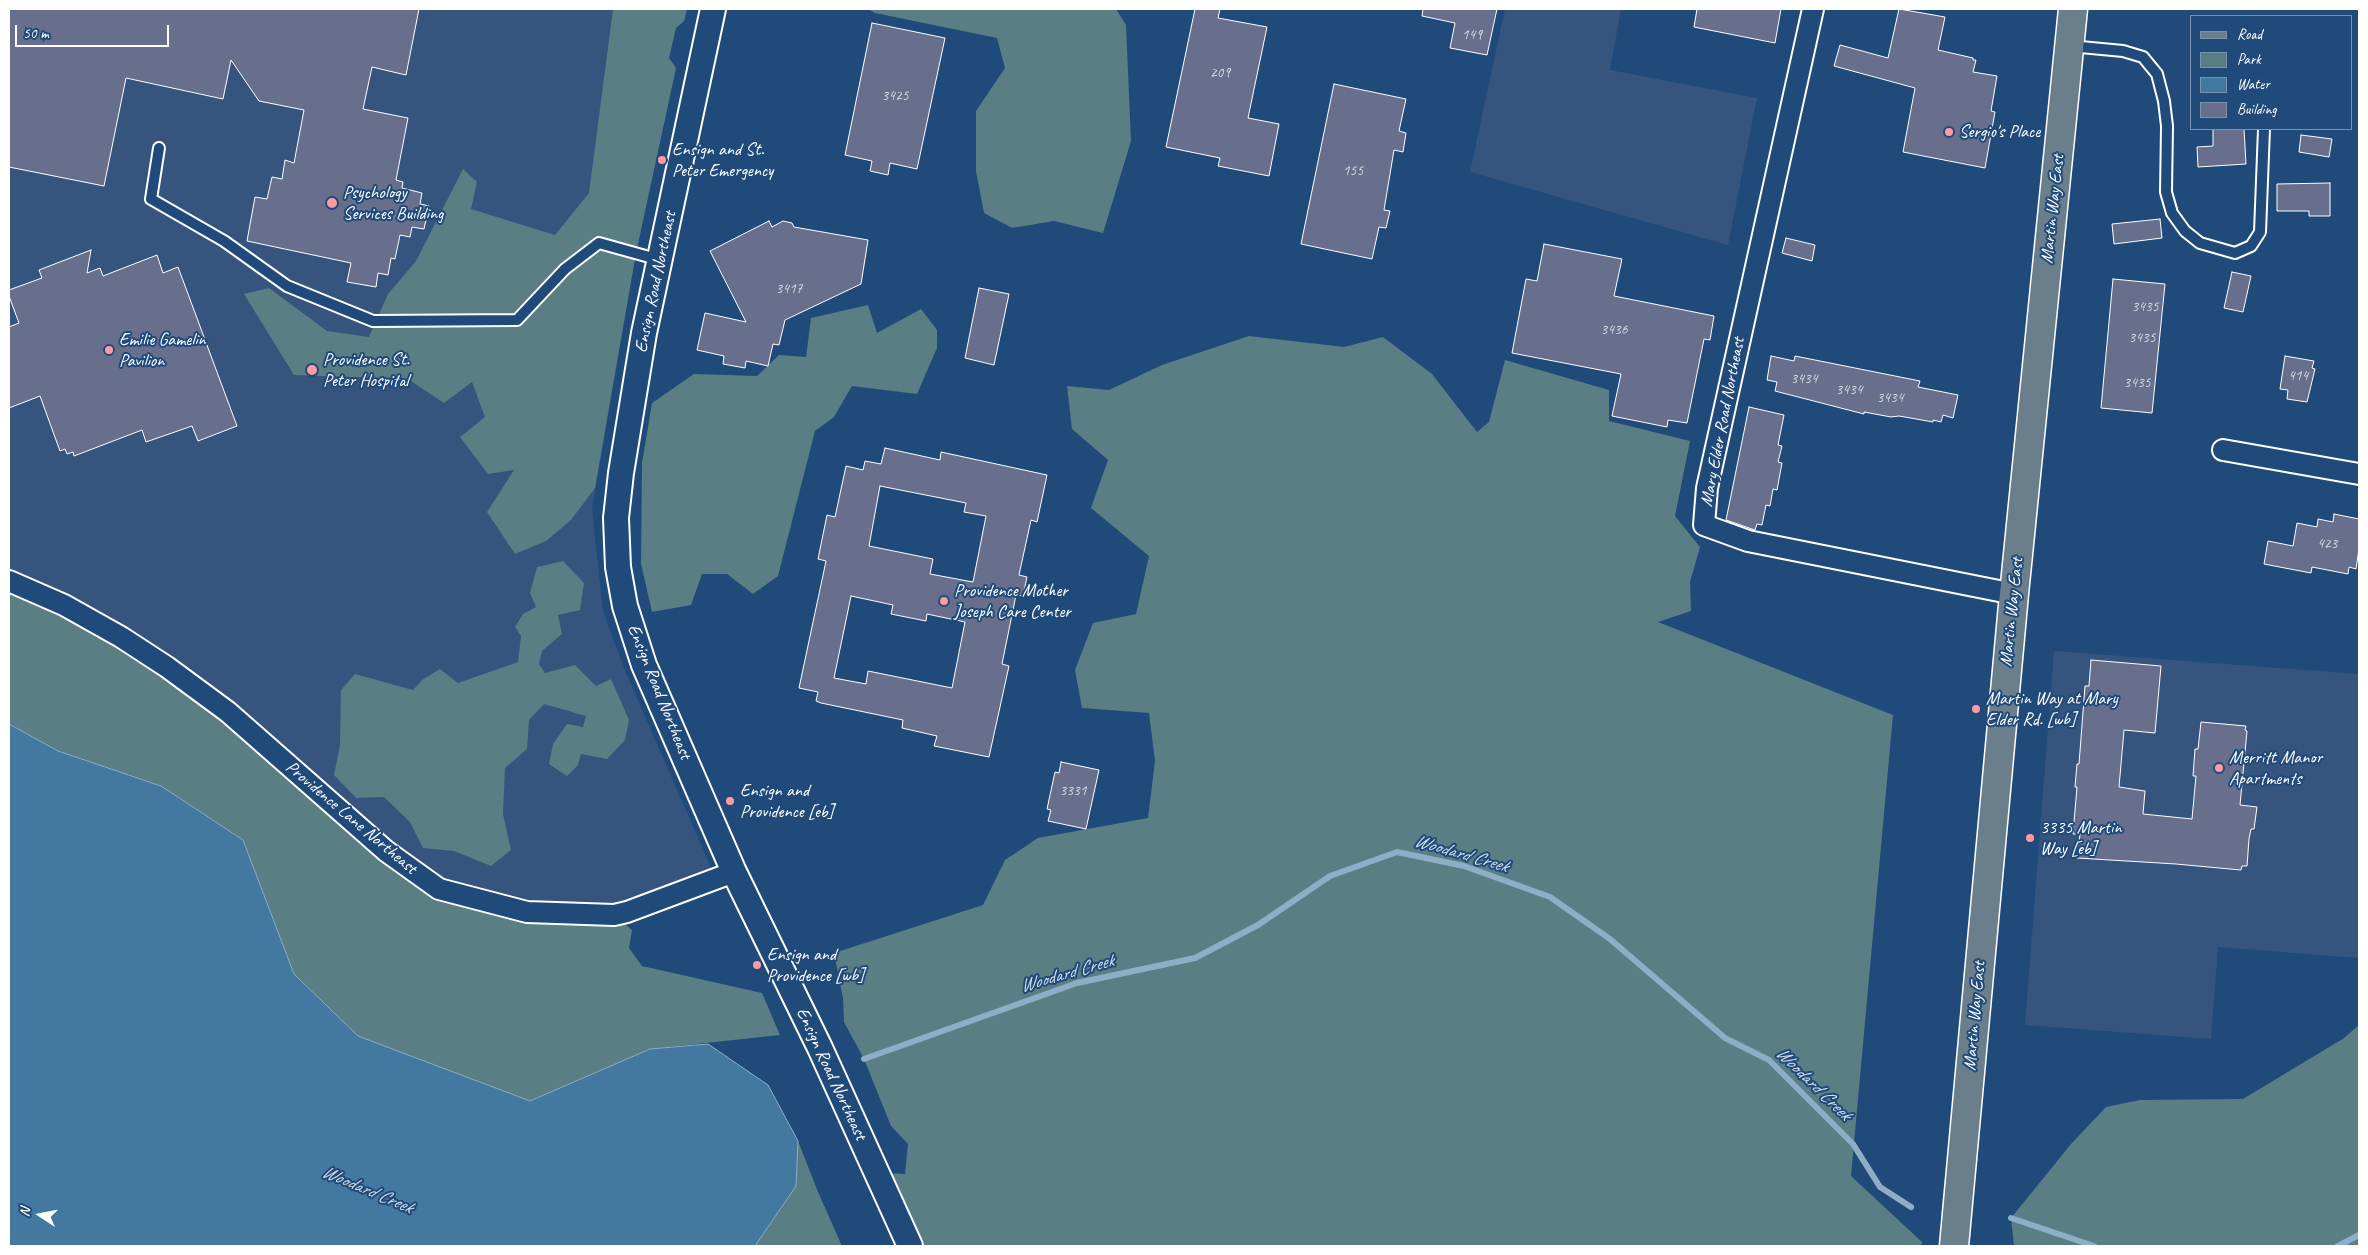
<!DOCTYPE html>
<style>
body{margin:0}
#map{position:relative;width:2368px;height:1255px;overflow:hidden;background:#1f4a7a;font-family:Caveat,sans-serif}
canvas{display:block}
.frame{position:absolute;inset:0;border:10px solid #fff;pointer-events:none}
.legend{position:absolute;left:2190px;top:15px;width:162px;height:115px;box-sizing:border-box;background:#1f4a7a;border:1px solid #7992af;margin:0;padding:6px 9px;list-style:none;font-size:15px;color:#fff}
.legend li{display:flex;align-items:center;gap:10px;height:25px}
.legend b{width:25px;border:1px solid #7992af}
.north{position:absolute;left:15px;top:1190px;width:50px;height:50px;-webkit-text-stroke:4px #1f4a7a;paint-order:stroke;rotate:281deg;font-size:14px;font-weight:700;line-height:20px;text-align:center;color:#fff}
.north::after{content:'';display:block;margin:auto;width:18px;height:22px;background:#fff;clip-path:polygon(50% 0,100% 100%,50% 72%,0 100%)}
.scale{position:absolute;left:15px;top:25px;width:154px;height:22px;box-sizing:border-box;border:2px solid #fff;border-top:0;padding-left:6px;font-size:15px;line-height:18px;white-space:nowrap;color:#fff;-webkit-text-stroke:4px #1f4a7a;paint-order:stroke}
</style>
<div id="map">
<canvas width="2368" height="1255"></canvas>
<div class="frame"></div>
<ul class="legend">
<li><b style="height:6px;background:#6b7e8b"></b>Road</li>
<li><b style="height:14px;background:#597e83"></b>Park</li>
<li><b style="height:14px;background:#4378a0"></b>Water</li>
<li><b style="height:14px;background:#676f8c"></b>Building</li>
</ul>
<div class="north">N</div>
<div class="scale">50 m</div>
</div>
<script>
const g = document.querySelector('canvas').getContext('2d');
g.lineJoin = 'round';
function paint(path, color) { g.fillStyle = color; g.fill(path, 'evenodd'); }
const toPath = rows => new Path2D(rows.map(r => 'M' + r).join(''));
function trace(path, color, width, dash) { g.strokeStyle = color; g.lineWidth = width; g.lineCap = dash ? 'butt' : 'round'; g.setLineDash(dash || []); g.stroke(path); }
function drawText(font, color, halo, rows, align = 'center') {
  g.font = font + ' Caveat,sans-serif'; g.lineWidth = 4; g.setLineDash([]); g.textBaseline = 'middle'; g.strokeStyle = halo; g.fillStyle = color; for (const [text, x, y, turn = 0] of rows) {
    g.save(); g.translate(x, y); g.rotate((+turn || 0) * Math.PI / 180); g.textAlign = isNaN(turn) ? turn : align; if (halo) g.strokeText(text, 0, 0); g.fillText(text, 0, 0); g.restore();
  }
}
paint(toPath([
 [9,9,687,9,684,21,676,28,669,58,676,68,636,253,592,509,603,611,626,673,716,879,614,915,439,889,9,581],
 [1505,9,1621,9,1610,70,1757,98,1728,245,1470,172],
 [2054,651,2359,674,2359,958,2218,947,2211,1039,2025,1025]
]), '#35557f');
paint(toPath([
 [613,9,687,9,684,21,676,28,669,58,676,68,636,253,595,488,571,520,546,541,515,554,487,512,514,470,488,474,460,437,485,417,472,382,444,403,408,379,294,375,244,294,269,288,327,331,369,337,388,294,416,261,463,169,477,182,471,209,555,235,589,193],
 [868,9,1116,9,1126,25,1131,141,1103,233,1054,221,1012,228,984,213,976,171,976,111,1005,68,997,38,875,13],
 [868,305,877,333,921,309,937,330,937,348,917,394,852,386,834,417,815,431,778,576,753,594,727,574,702,574,691,605,652,612,641,564,642,463,652,403,694,374,757,376,779,355,806,357,811,318],
 [1249,336,1344,347,1383,337,1432,374,1477,432,1489,422,1505,360,1609,390,1609,421,1690,441,1675,516,1700,547,1690,582,1691,611,1658,622,1893,715,1851,1176,1922,1242,1921,1246,920,1246,883,1173,905,1174,908,1144,891,1126,864,1059,844,1022,843,998,834,953,983,905,1005,860,1038,838,1148,818,1155,761,1149,713,1082,708,1075,670,1093,623,1136,614,1149,556,1091,508,1108,460,1072,429,1067,386,1109,390,1162,365],
 [563,561,584,583,580,610,558,615,562,634,542,651,539,664,545,673,575,665,596,686,611,679,629,720,625,740,607,759,581,754,578,765,567,776,549,764,553,744,567,724,583,727,586,716,544,704,529,720,527,749,505,768,503,814,511,850,491,866,454,851,423,848,410,822,384,797,356,798,334,775,340,745,341,690,355,674,413,690,422,680,440,669,458,683,518,662,521,636,515,627,523,614,536,607,530,593,537,567],
 [9,581,121,637,439,889,614,915,632,930,629,948,642,966,762,993,780,1035,650,1049,530,1101,358,1036,294,974,243,840,161,786,58,751,9,724],
 [2359,1025,2359,1246,2014,1246,2011,1218,2071,1144,2106,1107,2140,1100,2243,1099,2344,1038],
 [798,1141,818,1192,842,1246,755,1246,796,1186]
]), '#597e83');
const water = toPath([
 [9,724,58,751,161,786,243,840,294,974,358,1036,530,1101,650,1049,708,1044,768,1085,798,1141,796,1186,755,1246,9,1246,9,724]
]);
paint(water, '#4378a0');
trace(water, '#8eaec6', 1);
trace(toPath([
 [864,1059,1077,983,1195,958,1258,925,1330,876,1397,852,1464,866,1550,897,1610,939,1725,1038,1769,1060,1853,1144,1880,1187,1911,1207],
 [2011,1218,2094,1246],
 [2338,1246,2359,1235]
]), '#8eaec6', 6);
const building = toPath([
 [9,9,419,9,406,75,372,67,363,109,408,118,396,180,403,182,402,188,422,193,420,204,429,206,424,229,412,227,410,237,400,235,395,259,391,258,388,275,378,273,376,287,347,282,351,263,247,241,255,197,267,199,272,177,282,179,285,160,294,163,304,110,259,101,231,60,223,99,126,78,104,186,9,167,9,9],
 [1195,9,1220,9,1218,18,1267,27,1248,118,1279,124,1269,176,1218,166,1220,158,1166,147,1195,9],
 [1423,9,1497,9,1487,55,1450,48,1455,23,1422,16,1423,9],
 [1697,9,1781,9,1775,43,1694,27,1697,9],
 [1899,9,1945,17,1938,50,1973,58,1973,60,1976,60,1973,72,1997,76,1991,111,1995,112,1985,168,1903,152,1915,88,1834,66,1840,45,1888,58,1899,9],
 [872,23,945,38,917,169,890,163,888,175,870,171,872,161,845,155,872,23],
 [1334,84,1406,99,1399,131,1406,133,1403,152,1394,150,1384,210,1390,211,1386,228,1379,227,1372,259,1301,244,1334,84],
 [2213,129,2244,129,2246,164,2198,167,2197,147,2213,146,2213,129],
 [2301,135,2332,139,2329,157,2299,152,2301,135],
 [2330,183,2330,216,2309,216,2309,211,2277,211,2277,184,2330,183],
 [2160,219,2162,238,2114,244,2112,224,2160,219],
 [769,221,772,227,783,221,792,223,794,227,868,240,861,284,785,320,779,345,773,344,768,366,746,361,745,368,723,364,724,356,697,350,705,313,746,322,710,251,769,221],
 [1786,238,1815,245,1812,261,1782,253,1786,238],
 [1544,244,1622,259,1614,296,1714,316,1710,340,1704,339,1687,423,1668,420,1667,427,1612,416,1621,374,1512,353,1526,279,1537,281,1544,244],
 [91,250,87,273,100,268,103,276,157,255,163,273,178,267,237,426,198,441,192,426,146,442,142,430,74,456,73,452,67,454,65,449,60,451,40,396,9,408,9,327,19,323,9,296,9,290,42,278,39,270,91,250],
 [2232,272,2251,276,2243,312,2224,308,2232,272],
 [2113,279,2165,284,2152,413,2101,408,2113,279],
 [979,288,1009,294,994,365,965,358,979,288],
 [1771,356,1794,361,1795,356,1920,381,1918,387,1958,395,1953,418,1943,415,1941,422,1933,420,1933,422,1899,416,1891,417,1864,412,1864,414,1775,391,1777,382,1767,380,1771,356],
 [2285,356,2314,361,2312,368,2315,369,2307,402,2287,399,2288,390,2280,389,2285,356],
 [1749,407,1784,415,1778,445,1782,446,1778,462,1782,463,1777,490,1773,489,1770,506,1766,505,1762,525,1757,524,1755,530,1726,520,1749,407],
 [885,448,940,460,941,452,1047,475,1037,522,1031,520,1019,575,1027,577,1023,596,1016,595,1002,664,1009,666,989,757,934,746,937,736,902,728,903,720,821,703,816,701,818,692,799,688,826,561,818,559,827,515,835,517,846,466,863,470,865,461,881,464,885,448],
 [880,486,966,503,964,512,986,516,973,582,930,574,933,559,869,546,880,486],
 [851,596,893,605,891,614,926,621,927,614,965,622,952,688,868,671,866,684,834,678,851,596],
 [2334,514,2359,519,2359,549,2356,569,2349,567,2348,574,2312,567,2311,573,2264,564,2268,541,2293,546,2297,523,2317,527,2318,519,2333,522,2334,514],
 [2091,660,2161,666,2155,733,2124,730,2119,787,2145,791,2143,814,2192,819,2196,776,2193,776,2195,749,2198,749,2201,722,2246,726,2245,730,2247,731,2240,805,2257,807,2254,829,2251,829,2249,839,2247,866,2242,866,2241,870,2176,864,2077,858,2080,834,2073,834,2077,787,2075,787,2077,764,2079,764,2085,686,2089,686,2091,660],
 [1061,762,1099,770,1086,829,1048,821,1051,810,1047,809,1055,772,1059,773,1061,762]
]);
paint(building, '#676f8c');
trace(building, '#fff', 1);
const service = toPath([
 [2070,46,2123,51,2143,57,2157,74,2164,101,2167,126,2166,192,2172,213,2185,231,2200,243,2235,253,2251,246,2260,232,2264,129],
 [159,148,151,199,224,241,287,286,373,321,517,320,565,269,599,243,660,260]
]);
const minor = toPath([
 [1813,9,1707,488,1704,525,1748,541,2014,594],
 [2223,450,2359,474],
 [9,581,64,605,121,637,167,667,228,712,386,851,439,889,527,912,614,915,627,912,734,872]
]);
const tertiary = toPath([
 [713,9,644,333,621,473,616,518,618,567,625,606,644,665,734,872,820,1048,910,1246]
]);
const primary = toPath([
 [1954,1246,2014,594,2073,9]
]);
trace(service, '#fff', 14);
trace(minor, '#fff', 24);
trace(tertiary, '#fff', 28);
trace(primary, '#fff', 31);
trace(service, '#1f4a7a', 10);
trace(minor, '#1f4a7a', 20);
trace(tertiary, '#1f4a7a', 24);
trace(primary, '#6b7e8b', 28);
for (const [x, y, r, color] of [
 [1949,132,5,"#ff9aa2"],
 [662,160,5,"#ff9aa2"],
 [332,203,6,"#ff9aa2"],
 [109,350,5,"#ff9aa2"],
 [312,370,6,"#ff9aa2"],
 [944,601,5,"#ff9aa2"],
 [1976,709,5,"#ff9aa2"],
 [2219,768,5,"#ff9aa2"],
 [730,801,5,"#ff9aa2"],
 [2030,838,5,"#ff9aa2"],
 [757,965,5,"#ff9aa2"]
]) { const dot = new Path2D(); dot.arc(x, y, r, 0, 2 * Math.PI); g.fillStyle = color; g.fill(dot); trace(dot, '#1f4a7a', 2); }
drawText('15px', '#d9dbe2', null, [
 ["149",1472,35],
 ["209",1220,73],
 ["3425",895,96],
 ["155",1353,171],
 ["3417",789,289],
 ["3435",2145,307],
 ["3436",1614,330],
 ["3435",2142,338],
 ["414",2298,376],
 ["3434",1804,379],
 ["3435",2137,383],
 ["3434",1849,390],
 ["3434",1890,398],
 ["423",2327,544],
 ["3331",1073,791]
]);
drawText('18px', '#fff', '#1f4a7a', [
 ["Sergio's Place",1959,132],
 ["Ensign and St.",672,150],
 ["Peter Emergency",672,171],
 ["Psychology",343,193],
 ["Services Building",343,214],
 ["Emilie Gamelin",119,340],
 ["Pavilion",119,361],
 ["Providence St.",323,360],
 ["Peter Hospital",323,381],
 ["Providence Mother",954,591],
 ["Joseph Care Center",954,612],
 ["Martin Way at Mary",1986,699],
 ["Elder Rd. [wb]",1986,720],
 ["Merritt Manor",2229,758],
 ["Apartments",2229,779],
 ["Ensign and",740,791],
 ["Providence [eb]",740,812],
 ["3335 Martin",2040,828],
 ["Way [eb]",2040,849],
 ["Ensign and",767,955],
 ["Providence [wb]",767,976]
], 'left');
drawText('18px', '#fff', '#1f4a7a', [
 ["Martin Way East",2053,209,-84],
 ["Ensign Road Northeast",656,282,-78],
 ["Mary Elder Road Northeast",1723,422,-79],
 ["Martin Way East",2012,612,-84],
 ["Ensign Road Northeast",659,692,68],
 ["Providence Lane Northeast",351,818,40],
 ["Martin Way East",1975,1016,-85],
 ["Ensign Road Northeast",831,1074,65]
]);
drawText('italic 19px', '#d0dde7', '#1f4a7a', [
 ["Woodard Creek",1461,854,16],
 ["Woodard Creek",1067,974,-16],
 ["Woodard Creek",1813,1084,44],
 ["Woodard Creek",367,1190,23]
]);
</script>
